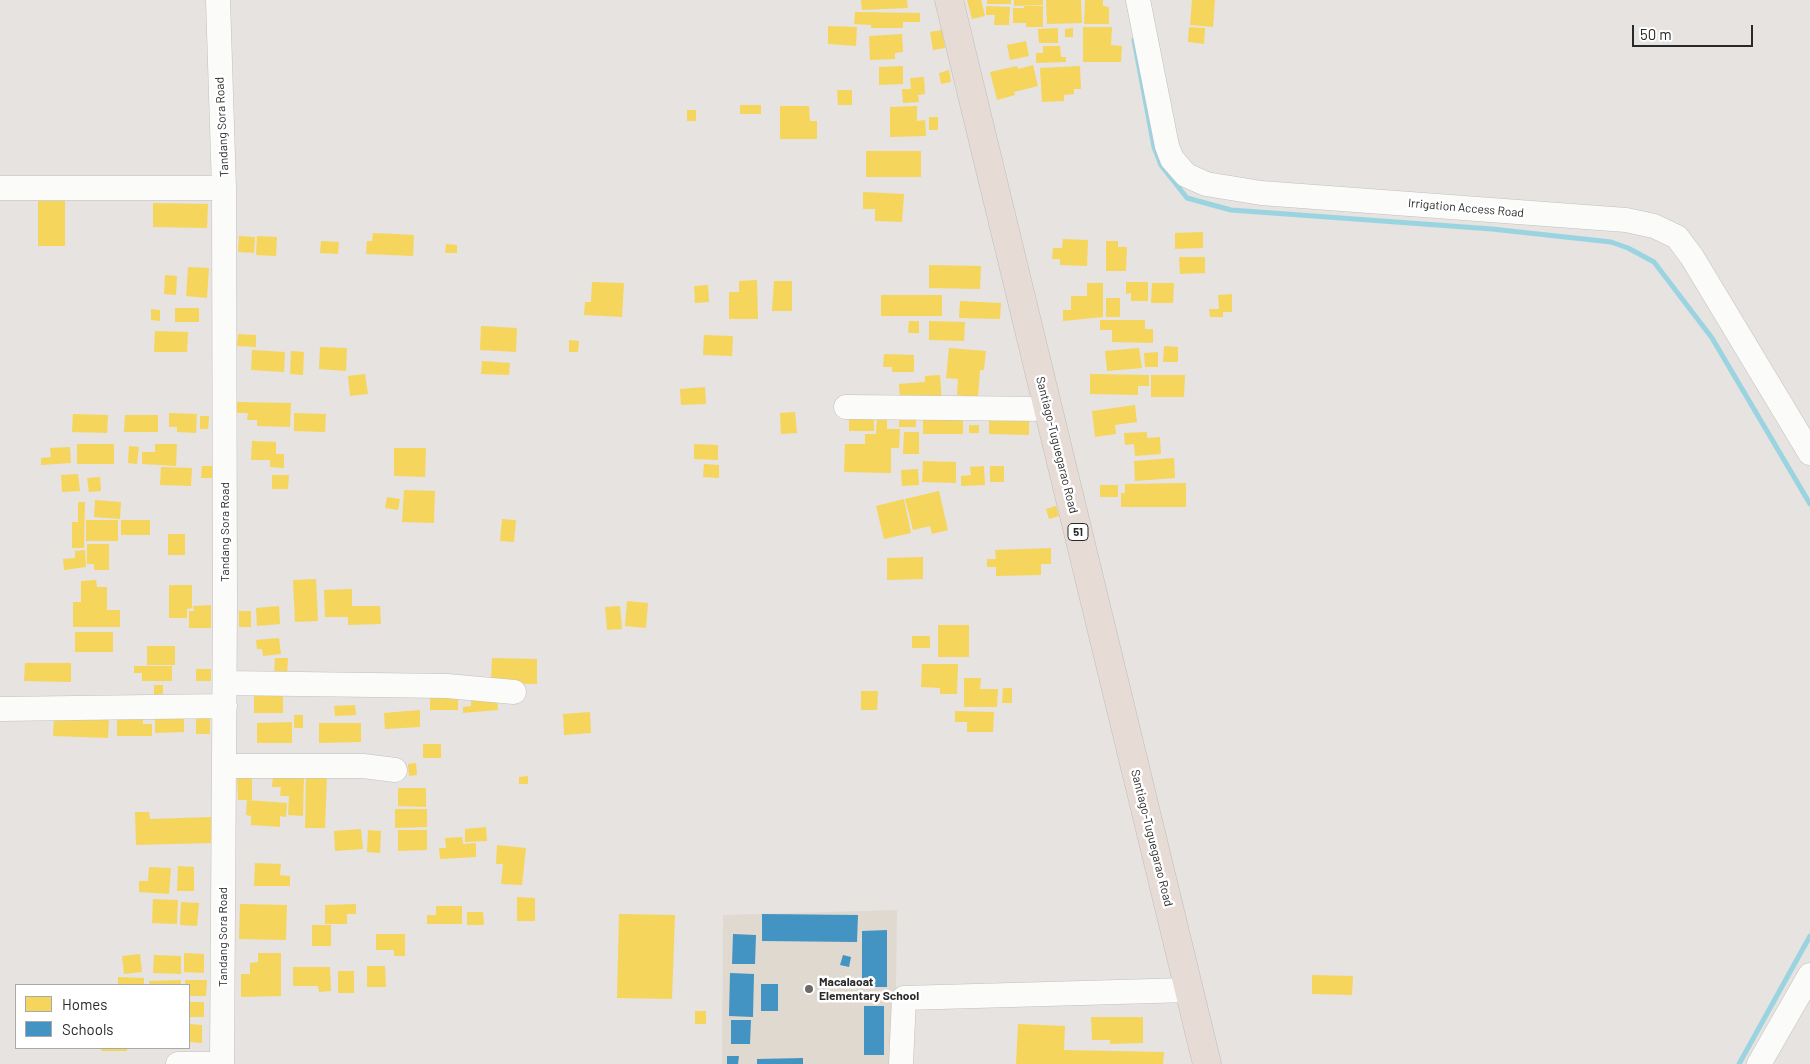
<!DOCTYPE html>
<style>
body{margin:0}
#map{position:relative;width:1810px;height:1064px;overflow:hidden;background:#e6e3e0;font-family:Barlow,sans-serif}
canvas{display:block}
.legend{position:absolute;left:15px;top:984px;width:175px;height:65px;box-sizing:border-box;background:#fff;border:1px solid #a9a9a9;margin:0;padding:6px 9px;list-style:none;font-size:15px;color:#292929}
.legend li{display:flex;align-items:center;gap:10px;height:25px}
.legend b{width:25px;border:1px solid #a9a9a9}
.scale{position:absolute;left:1632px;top:25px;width:121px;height:22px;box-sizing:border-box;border:2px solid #292929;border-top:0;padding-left:6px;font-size:15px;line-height:18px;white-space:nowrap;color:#292929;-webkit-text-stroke:4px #fff;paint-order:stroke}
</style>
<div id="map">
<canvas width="1810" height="1064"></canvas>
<ul class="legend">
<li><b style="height:14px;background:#f6d55c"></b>Homes</li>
<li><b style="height:14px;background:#4393c3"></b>Schools</li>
</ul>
<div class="scale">50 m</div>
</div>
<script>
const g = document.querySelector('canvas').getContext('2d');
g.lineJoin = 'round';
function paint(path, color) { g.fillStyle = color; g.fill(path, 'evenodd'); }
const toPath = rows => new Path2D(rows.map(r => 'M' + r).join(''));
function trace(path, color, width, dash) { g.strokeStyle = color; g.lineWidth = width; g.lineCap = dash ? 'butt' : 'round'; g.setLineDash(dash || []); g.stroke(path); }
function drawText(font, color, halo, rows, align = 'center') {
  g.font = font + ' Barlow,sans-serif'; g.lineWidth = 5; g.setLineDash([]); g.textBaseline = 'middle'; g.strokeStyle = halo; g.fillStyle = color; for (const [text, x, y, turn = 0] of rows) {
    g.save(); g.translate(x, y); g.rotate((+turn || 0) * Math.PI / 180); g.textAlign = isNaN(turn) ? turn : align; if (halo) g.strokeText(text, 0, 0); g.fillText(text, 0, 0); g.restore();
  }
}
paint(toPath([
 [897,910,895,1064,722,1064,723,915]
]), '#e0d9cf');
paint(toPath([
 [861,0,907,0,908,8,862,10],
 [967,0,981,0,985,16,972,19],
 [987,0,1011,0,1011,4,987,4],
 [1014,0,1043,0,1043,5,1014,6],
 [1046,0,1081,0,1082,23,1047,24],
 [1085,0,1103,0,1103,6,1109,7,1109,24,1084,24],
 [1192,0,1215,0,1213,27,1190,25],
 [986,6,1010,7,1009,25,994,25,995,15,986,15],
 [1024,6,1043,6,1043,27,1026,27,1026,23,1013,23,1013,8,1024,8],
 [855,12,920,13,920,22,903,22,903,28,871,28,871,25,854,24],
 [828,26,857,27,856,46,828,44],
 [1083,27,1112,27,1111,45,1122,46,1121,62,1083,62],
 [1189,27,1205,28,1204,44,1188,42],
 [1058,28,1058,43,1039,43,1038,29],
 [1073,28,1073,37,1065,37,1065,29],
 [942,30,945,48,933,50,930,32],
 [902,34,903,52,895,53,895,59,870,60,869,36],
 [1026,41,1029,56,1010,60,1007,45],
 [1043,46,1060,46,1061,57,1066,57,1066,62,1036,63,1036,53,1043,53],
 [1033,65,1038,86,1014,92,1015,95,997,100,990,72,1017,66,1018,69],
 [903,66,903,84,879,85,879,67],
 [1080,66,1081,89,1074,89,1074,94,1064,95,1064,101,1042,102,1040,68],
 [949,70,951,82,941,84,939,73],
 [924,77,925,94,918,95,919,102,903,103,902,89,911,89,910,78],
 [837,90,852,90,852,105,838,105],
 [740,105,761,105,761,114,740,114],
 [780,106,809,106,810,121,817,121,817,139,780,139],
 [917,106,917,121,925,120,926,136,890,137,890,107],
 [687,110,696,110,696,121,687,121],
 [929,117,938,117,938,130,929,130],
 [866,151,921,151,921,177,866,177],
 [863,192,904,194,902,222,875,221,875,209,863,209],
 [38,201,65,201,65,246,38,246],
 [153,203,208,204,207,228,153,227],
 [1203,232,1203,248,1175,249,1175,233],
 [373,233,414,235,413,256,366,254,367,241,372,241],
 [239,236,255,237,254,253,238,252],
 [257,236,277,237,276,256,256,255],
 [1063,239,1088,240,1087,266,1060,265,1060,259,1052,259,1053,248,1062,248],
 [321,241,339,242,338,254,320,253],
 [1106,241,1118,241,1118,247,1127,247,1126,271,1106,271],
 [446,244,457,245,457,253,445,253],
 [1179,257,1205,257,1205,273,1180,274],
 [929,265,981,266,980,289,929,288],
 [188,267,209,268,207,298,186,296],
 [165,275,177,276,176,295,164,294],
 [757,280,758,319,729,319,729,292,739,292,739,281],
 [774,281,792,281,792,311,772,311],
 [592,282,624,283,622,317,584,315,585,302,591,302],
 [1126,282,1148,282,1148,301,1131,301,1131,293,1126,294],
 [1087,283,1103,283,1103,317,1063,321,1063,310,1071,310,1071,296,1087,296],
 [1152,283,1174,283,1173,303,1151,303],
 [708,285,709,302,695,303,694,286],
 [1232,294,1232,312,1223,312,1223,317,1210,317,1209,309,1219,309,1218,295],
 [881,295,942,295,942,316,881,316],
 [1106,298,1120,298,1120,317,1106,317],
 [960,301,1001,303,1000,319,959,318],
 [175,308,199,308,199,322,175,322],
 [151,309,160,310,160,321,151,320],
 [1100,320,1145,320,1145,329,1153,329,1153,343,1112,342,1112,330,1100,330],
 [909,321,919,321,919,333,908,333],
 [929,321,965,322,964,341,929,340],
 [481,326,517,328,516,352,480,350],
 [155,331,188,332,187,352,154,352],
 [238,334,256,335,256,347,237,346],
 [704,335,733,336,732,356,703,355],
 [569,340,579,341,578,352,569,352],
 [1164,346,1178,347,1178,362,1163,362],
 [320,347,347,348,346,371,319,369],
 [949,348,986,351,984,370,980,370,978,397,957,395,958,379,946,378],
 [1139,348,1142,368,1107,371,1105,351],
 [252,350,285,352,284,372,251,370],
 [291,351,304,352,303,375,290,374],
 [1158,352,1158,367,1145,367,1144,353],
 [884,354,914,355,914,372,892,372,892,367,883,367],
 [482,361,510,363,509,375,481,374],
 [365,374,368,394,350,396,348,376],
 [1090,374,1149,375,1149,386,1138,386,1138,395,1090,394],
 [940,375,942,403,900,402,899,384,925,382,925,376],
 [1151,375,1185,375,1184,397,1151,397],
 [705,387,706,404,681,405,680,389],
 [237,402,291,403,290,427,257,426,257,420,247,420,248,413,236,413],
 [1135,405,1137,422,1115,425,1116,434,1095,437,1092,411],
 [899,410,916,410,916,427,899,427],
 [795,412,797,433,781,434,780,413],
 [169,413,197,414,196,433,177,432,177,427,169,427],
 [294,413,326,414,325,432,294,431],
 [877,413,887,413,887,429,900,429,899,448,891,448,891,473,844,472,845,444,865,444,865,434,876,434],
 [923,413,963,413,963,434,923,434],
 [73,414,108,415,107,433,72,432],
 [989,414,1029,414,1029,435,989,434],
 [125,415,158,415,158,432,124,432],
 [200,416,209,416,208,429,200,429],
 [849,418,874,419,874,431,849,431],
 [969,425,979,425,979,433,969,433],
 [904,432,919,432,919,454,903,454],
 [1147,432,1147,438,1160,437,1161,454,1135,456,1134,444,1125,445,1124,433],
 [252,441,276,442,276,454,284,454,284,468,270,467,270,460,251,460],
 [77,444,114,444,114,464,77,464],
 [155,444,177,444,176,466,142,464,142,452,155,452],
 [694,444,718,445,718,460,694,459],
 [129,446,139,447,137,464,128,463],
 [70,447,71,463,41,465,41,458,51,457,50,448],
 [394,448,426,448,425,477,394,476],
 [1174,458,1175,478,1135,481,1134,461],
 [923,461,956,462,956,483,922,482],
 [704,464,719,465,719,478,703,477],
 [202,466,215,466,215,478,201,478],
 [984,466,985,485,961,486,961,476,971,475,970,467],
 [990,466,1004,466,1004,482,990,482],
 [161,467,192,468,191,486,160,485],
 [918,469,919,485,902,486,901,470],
 [78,474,80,491,62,492,61,475],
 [272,475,289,475,288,489,272,489],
 [100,477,101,491,89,492,87,478],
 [1186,483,1186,507,1121,507,1121,493,1125,493,1125,484],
 [1100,485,1118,485,1118,497,1100,497],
 [404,490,435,491,434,523,402,522],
 [939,491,948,530,932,534,930,526,913,530,905,499],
 [387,497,400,499,398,510,385,508],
 [904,499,911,533,884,539,876,506],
 [95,500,121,502,120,519,94,517],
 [78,502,85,502,84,548,72,548,72,522,78,522],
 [1056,506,1059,516,1049,519,1046,509],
 [502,519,516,520,514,542,500,541],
 [86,520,118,520,118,541,86,541],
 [121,520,150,520,150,535,121,535],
 [168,534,185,534,185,555,168,555],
 [87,544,109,544,109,570,94,570,94,564,87,564],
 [1051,548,1051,564,1041,564,1041,575,996,576,996,567,987,567,987,559,996,559,995,550],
 [85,550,86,567,64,570,63,559,75,558,75,551],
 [923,557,923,579,887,580,887,558],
 [316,579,318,621,295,622,293,580],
 [96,580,97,587,107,587,107,610,120,610,120,627,73,627,73,602,81,602,81,581],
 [169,585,192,585,192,608,187,609,187,618,169,618],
 [352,589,352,606,380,606,381,624,348,625,348,617,325,617,324,590],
 [627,601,648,603,646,628,625,626],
 [211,605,211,628,189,628,189,611,194,611,193,606],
 [279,606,280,624,257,626,256,608],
 [620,606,622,629,607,630,605,607],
 [239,611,251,611,251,627,239,627],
 [938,625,969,625,969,657,938,657],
 [75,632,113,632,113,652,75,652],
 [912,636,930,636,930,648,912,648],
 [279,638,281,654,263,656,262,649,257,649,256,640],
 [147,646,175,646,175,665,147,665],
 [275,658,288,658,287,676,274,675],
 [492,658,537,659,537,684,491,683],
 [25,663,71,663,71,682,24,681],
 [922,664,958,664,957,694,940,694,940,688,921,687],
 [134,666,172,666,172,681,142,681,142,673,134,673],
 [196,669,211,669,211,681,196,681],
 [964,678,981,678,980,689,998,689,997,707,964,707],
 [154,685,163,685,163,694,154,695],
 [1003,688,1012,688,1012,703,1002,703],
 [458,690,458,710,430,710,430,691],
 [861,691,878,691,877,710,861,710],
 [254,695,283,695,283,713,254,713],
 [497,695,498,710,463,713,463,707,471,706,471,697],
 [355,705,356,715,335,716,334,706],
 [420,710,420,727,385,729,384,713],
 [955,711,994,712,993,732,967,732,967,722,955,722],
 [590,712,591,733,564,735,563,714],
 [155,714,184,714,184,732,155,733],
 [196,715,210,715,210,734,196,734],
 [294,715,303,715,303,728,294,728],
 [54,717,109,719,108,738,53,736],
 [117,717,143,717,143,724,152,724,152,736,117,736],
 [292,722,292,743,257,743,257,723],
 [319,723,361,723,361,742,319,743],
 [423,744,441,744,441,758,423,758],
 [416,763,417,775,409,776,408,764],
 [237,775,252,775,252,800,238,800],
 [273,775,304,776,303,816,288,815,289,796,280,796,281,787,272,787],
 [306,775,327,776,325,828,305,828],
 [528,776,528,784,519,784,519,777],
 [398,788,426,788,426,807,398,806],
 [247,800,287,803,286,817,280,816,280,827,251,825,251,816,246,815],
 [395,809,427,809,427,827,395,828],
 [135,812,149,812,150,819,211,817,212,843,136,845],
 [486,827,487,841,465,842,465,829],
 [361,829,363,849,335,851,334,831],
 [368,830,381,831,380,853,367,852],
 [398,830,427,830,427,850,398,851],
 [462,837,463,844,476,843,476,857,440,859,439,848,446,848,445,838],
 [497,845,526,848,522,885,501,884,503,864,496,864],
 [255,863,281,864,280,875,290,876,290,886,254,886],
 [178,866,194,867,194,891,177,891],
 [149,867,171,868,169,894,139,892,139,881,148,881],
 [517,897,535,898,535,921,517,921],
 [153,899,178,900,177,924,152,923],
 [181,902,199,903,197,926,180,925],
 [240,904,287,905,286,940,239,939],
 [356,904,356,914,347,914,347,924,325,924,325,905],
 [436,906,462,906,462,924,427,924,427,915,436,915],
 [467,912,483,912,484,925,467,925],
 [619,914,675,915,672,999,617,998],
 [312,925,331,925,331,946,312,946],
 [376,934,405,934,405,956,394,956,394,950,376,950],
 [184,953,204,954,204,973,184,972],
 [258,953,281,953,281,996,241,997,241,974,250,974,250,963,258,962],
 [140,954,142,972,124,974,122,956],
 [154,955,181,956,181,974,153,973],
 [367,966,385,966,386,987,367,987],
 [293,967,330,967,331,991,319,992,318,986,293,986],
 [338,971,354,971,354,993,338,993],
 [1312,975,1353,976,1352,995,1312,994],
 [118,977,144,978,144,985,118,985],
 [181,980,181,985,149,985,149,981],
 [185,980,207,980,206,996,189,996,189,985,185,985],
 [189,1002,204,1002,204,1017,189,1017],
 [695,1011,706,1011,706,1024,695,1024],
 [1091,1017,1143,1017,1143,1043,1110,1044,1110,1040,1092,1040],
 [189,1024,202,1025,202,1043,189,1042],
 [1018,1024,1065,1026,1064,1050,1164,1052,1163,1064,1016,1064],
 [101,1048,127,1048,127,1051,101,1051]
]), '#f6d55c');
paint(toPath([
 [762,914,858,915,857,942,762,941],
 [887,930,887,987,862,987,862,931],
 [733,934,756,935,755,964,732,964],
 [843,955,851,957,849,967,840,965],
 [730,973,754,974,753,1017,729,1016],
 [761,984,778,984,778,1011,761,1011],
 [864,1006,884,1006,884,1055,864,1055],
 [731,1020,751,1020,750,1044,731,1044],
 [727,1056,739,1056,738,1064,727,1064],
 [803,1058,803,1064,757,1064,757,1059]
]), '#4393c3');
trace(toPath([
 [1134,40,1154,147,1161,165,1187,198,1231,210,1492,229,1611,242,1628,248,1654,262,1712,338,1810,504],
 [1739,1064,1810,936]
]), '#9ad4e1', 5);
const minor = toPath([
 [218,0,224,188,225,607,222,1064],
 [1138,0,1167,146,1172,159,1186,175,1206,184,1261,193,1626,220,1654,226,1677,237,1692,257,1810,453],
 [0,188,224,188],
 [846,407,1048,409],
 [225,683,447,686,514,692],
 [0,709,225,706],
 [224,766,363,766,395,770],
 [178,1064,222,1064],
 [901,1064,904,998,1189,990],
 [1759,1064,1810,975]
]);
const highway = toPath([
 [949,0,1207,1064]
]);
trace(minor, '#c1c0c0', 25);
trace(highway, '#bfbebd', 29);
trace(minor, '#fbfbfa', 24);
trace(highway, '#e6dbd5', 28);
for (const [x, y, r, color] of [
 [809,989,5,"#6b6a69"]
]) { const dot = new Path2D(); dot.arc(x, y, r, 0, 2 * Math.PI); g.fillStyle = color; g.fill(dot); trace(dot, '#fff', 2); }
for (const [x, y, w] of [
 [1078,532,20]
]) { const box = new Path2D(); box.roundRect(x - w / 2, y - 8.5, w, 17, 4); g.fillStyle = '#fff'; g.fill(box); trace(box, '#292929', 1); }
drawText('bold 11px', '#292929', null, [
 ["51",1078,532]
]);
drawText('12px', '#292929', '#fff', [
 ["Tandang Sora Road",222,127,-93],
 ["Irrigation Access Road",1466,208,5],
 ["Santiago-Tuguegarao Road",1057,445,76],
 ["Tandang Sora Road",225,532,-90],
 ["Santiago-Tuguegarao Road",1152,838,76],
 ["Tandang Sora Road",223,937,-90]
]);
drawText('bold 12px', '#292929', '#fff', [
 ["Macalaoat",819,982],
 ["Elementary School",819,996]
], 'left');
</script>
